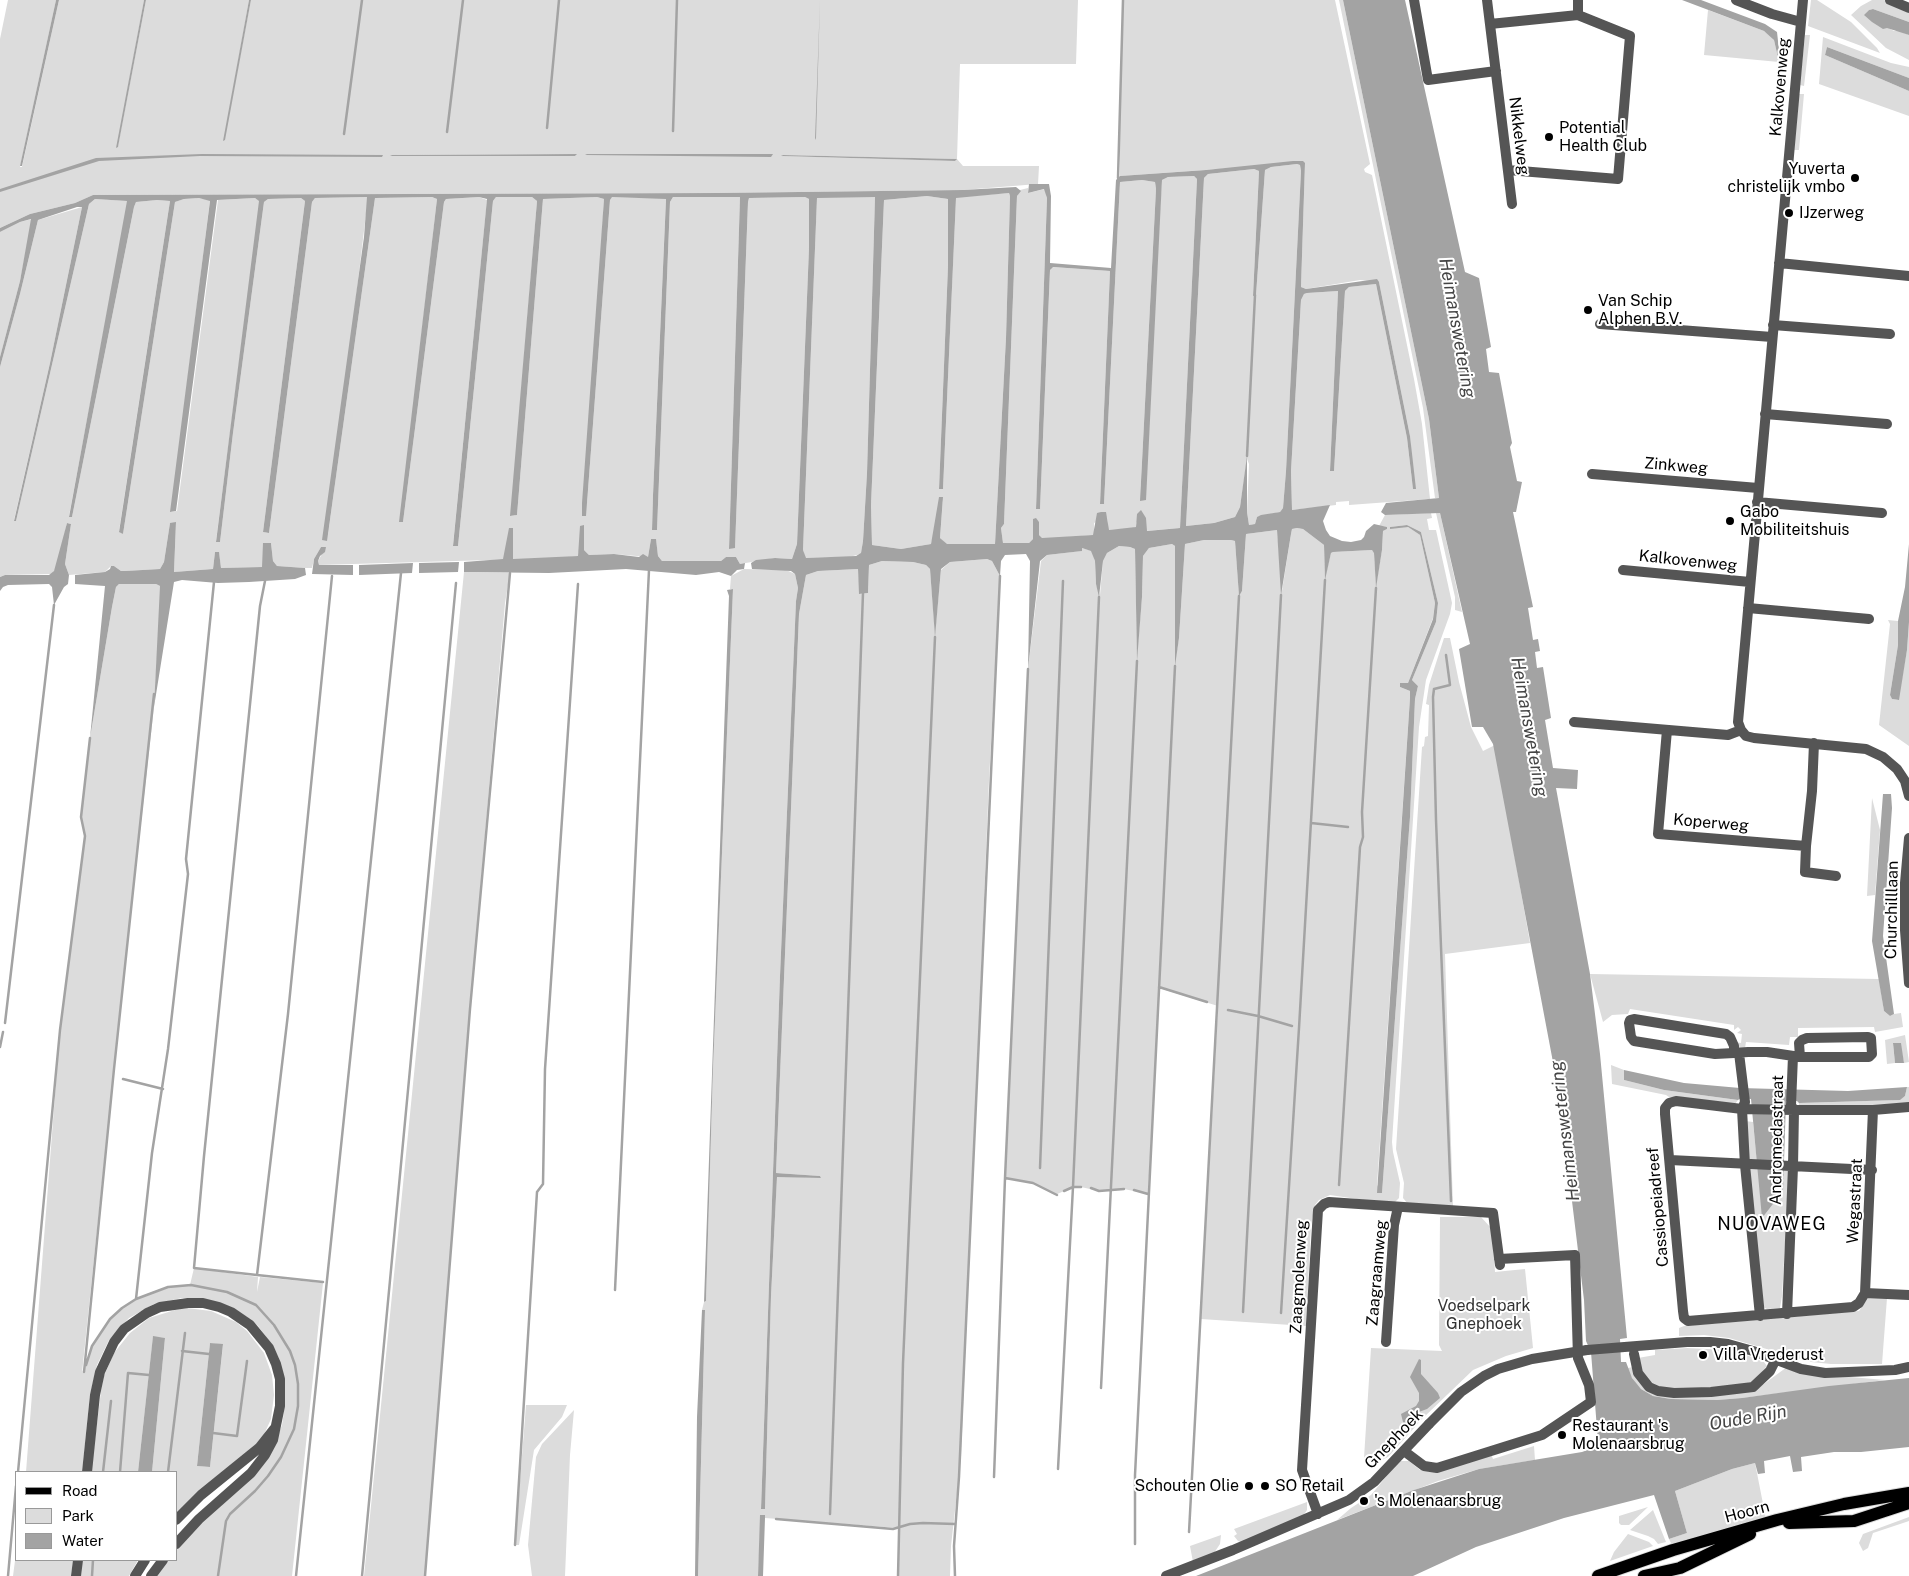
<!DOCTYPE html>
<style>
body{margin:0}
#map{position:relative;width:1909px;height:1576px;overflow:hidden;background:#fff;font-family:"Public Sans",sans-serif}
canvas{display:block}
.legend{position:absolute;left:15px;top:1471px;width:162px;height:90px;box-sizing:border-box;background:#fff;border:1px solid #999;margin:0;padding:6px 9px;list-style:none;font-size:15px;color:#000}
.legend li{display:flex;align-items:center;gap:10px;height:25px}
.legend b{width:25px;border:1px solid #999}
</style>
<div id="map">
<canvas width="1909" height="1576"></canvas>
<ul class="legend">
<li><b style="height:6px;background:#000"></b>Road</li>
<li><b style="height:14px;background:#dcdcdc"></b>Park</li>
<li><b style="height:14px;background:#a3a3a3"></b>Water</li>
</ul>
</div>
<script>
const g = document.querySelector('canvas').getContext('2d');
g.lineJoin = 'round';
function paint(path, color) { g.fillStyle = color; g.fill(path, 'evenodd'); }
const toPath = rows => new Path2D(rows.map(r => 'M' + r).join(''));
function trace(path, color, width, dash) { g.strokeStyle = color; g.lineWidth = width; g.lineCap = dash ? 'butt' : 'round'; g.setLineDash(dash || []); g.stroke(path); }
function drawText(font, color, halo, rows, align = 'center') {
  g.font = font + ' "Public Sans",sans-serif'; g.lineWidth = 4; g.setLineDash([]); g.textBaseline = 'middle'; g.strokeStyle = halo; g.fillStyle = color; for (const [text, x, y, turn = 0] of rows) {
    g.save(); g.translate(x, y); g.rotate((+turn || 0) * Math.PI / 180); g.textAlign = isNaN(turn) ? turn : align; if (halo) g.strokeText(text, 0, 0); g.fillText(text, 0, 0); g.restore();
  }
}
paint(toPath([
 [8,0,56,0,20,167,22,167,59,0,144,0,117,147,118,146,146,0,249,0,224,140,251,0,1078,0,1076,64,960,64,957,159,963,166,1039,166,1038,184,963,190,718,193,93,195,75,203,30,214,0,228,0,39],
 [576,154,575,156,391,156,392,155],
 [783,155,956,159,955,161,782,156],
 [1123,0,1335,0,1370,164,1364,169,1365,172,1372,175,1414,379,1422,424,1430,499,1349,505,1349,501,1336,502,1336,505,1292,510,1291,471,1301,300,1304,294,1307,293,1338,291,1330,471,1334,471,1345,291,1349,287,1376,284,1407,438,1413,489,1410,436,1379,282,1360,280,1306,289,1301,287,1305,163,1120,176,1120,90],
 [1339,0,1343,0,1429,419,1439,498,1435,498,1423,408],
 [1811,0,1817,0,1851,22,1877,48,1880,53,1808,26],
 [1872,0,1884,0,1909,11,1909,22,1873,9,1869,10,1865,15,1894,31,1899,31,1909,35,1909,60,1886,48,1851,15,1861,6],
 [1708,10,1764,31,1770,35,1774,40,1779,62,1704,55],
 [1805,35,1810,35,1804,86,1800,85],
 [1823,37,1891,63,1909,67,1909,78,1827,47,1825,55,1909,91,1909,116,1819,84],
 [1799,94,1804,94,1799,150,1794,150],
 [1297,164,1300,165,1301,171,1286,471,1283,508,1280,512,1257,517,1255,524,1249,525,1247,512,1249,464,1247,459,1240,507,1235,517,1214,523,1186,526,1204,178,1208,174,1254,169,1259,171,1253,295,1256,295,1265,170,1271,167],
 [1194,176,1197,179,1180,528,1146,531,1136,522,1136,527,1131,529,1108,530,1107,517,1094,523,1094,535,1042,539,1039,535,1039,522,1033,519,1033,539,1029,543,1003,543,1001,528,1004,524,1017,196,1020,190,1028,188,1028,193,1045,189,1047,198,1036,509,1040,509,1050,270,1052,267,1110,271,1100,504,1104,504,1120,182,1142,180,1155,182,1156,189,1140,501,1162,180,1168,177],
 [1009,193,1010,196,1006,338,995,544,947,545,940,538,943,498,931,544,901,549,872,545,871,505,884,200,927,196,948,199,948,266,939,489,943,489,956,197],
 [368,197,327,541,375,198,432,197,437,199,400,522,403,522,444,202,446,199,479,197,487,200,453,545,458,546,493,201,496,197,532,197,537,201,511,516,517,515,543,199,597,197,604,199,586,516,610,200,611,197,666,198,653,495,652,529,657,530,670,202,673,197,740,197,729,549,735,547,748,202,749,198,805,197,809,199,809,248,797,544,792,559,775,558,740,564,736,557,726,557,721,561,662,561,658,556,656,540,651,539,648,557,614,554,589,555,584,550,584,526,578,556,559,558,319,565,318,561,326,547,321,547,314,559,312,568,305,568,277,566,273,561,271,543,263,543,263,567,221,568,219,553,215,552,213,569,174,572,176,523,170,523,164,562,160,569,125,571,121,571,114,566,111,566,105,572,69,575,65,564,71,524,67,523,57,567,52,574,5,575,0,577,0,367,20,294,38,220,82,207,50,363,14,520,16,521,89,204,95,199,128,201,69,516,72,517,134,207,136,202,157,200,170,201,119,531,123,534,175,202,184,199,199,198,210,200,171,512,177,511,218,200,255,198,260,201,216,541,220,542,233,433,264,202,268,199,301,198,305,201,263,532,269,533,312,202,315,198],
 [817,197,875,197,867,473,863,541,861,554,849,557,805,558,803,550],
 [32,219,20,281,0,357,0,232,20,222],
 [1431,513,1432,518,1427,519,1429,530,1436,530,1452,603,1450,614,1426,680,1419,727,1392,1142,1393,1152,1400,1183,1399,1198,1394,1203,1377,1202,1330,1195,1319,1200,1315,1205,1311,1225,1306,1326,1201,1319,1218,1006,1159,988,1148,1194,1124,1189,1099,1191,1081,1187,1071,1188,1055,1195,1033,1183,1005,1178,1028,669,1041,561,1047,555,1081,551,1082,548,1092,551,1095,561,1096,584,1100,595,1103,561,1107,553,1119,546,1130,547,1135,549,1137,654,1142,597,1143,556,1149,548,1172,544,1175,546,1175,661,1179,638,1185,544,1204,540,1231,540,1235,541,1239,595,1242,591,1246,534,1277,530,1282,591,1291,534,1292,529,1297,528,1303,529,1324,545,1325,577,1331,553,1333,552,1372,550,1374,552,1376,585,1382,550,1383,531,1387,529,1387,527,1379,526,1385,515],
 [1407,525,1421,532,1438,603,1436,622,1412,680,1418,686,1415,699,1410,817,1382,1193,1377,1185,1410,698,1410,691,1400,687,1400,683,1408,683,1433,618,1435,603,1420,535,1408,527,1390,527],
 [1436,513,1440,513,1462,612,1455,610,1455,597],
 [987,559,992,561,1000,576,989,780,961,1457,951,1546,950,1576,899,1576,898,1528,765,1518,765,1515,761,1515,758,1576,698,1576,705,1311,702,1310,704,1302,706,1301,713,1069,733,589,730,589,731,576,744,569,786,570,795,574,798,588,796,601,780,976,761,1508,765,1509,771,1296,777,1176,821,1178,820,1176,776,1173,799,614,806,575,818,571,858,569,860,594,868,593,869,565,882,561,913,562,926,565,930,569,935,633,941,570,950,562],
 [464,572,510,573,505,603,470,1009,425,1576,364,1576],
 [119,584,156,584,160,586,161,591,154,707,121,1001,82,1373,92,1346,110,1319,122,1308,136,1299,152,1292,168,1287,190,1285,194,1268,258,1277,257,1292,260,1277,323,1283,292,1576,156,1576,167,1560,176,1560,176,1548,276,1440,282,1425,284,1412,285,1385,279,1358,273,1346,258,1326,247,1317,228,1306,205,1299,182,1298,154,1304,129,1318,109,1340,97,1365,90,1395,82,1472,26,1472,60,1030,85,836,81,817,90,738,112,607,116,587],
 [1888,620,1898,621,1898,645,1890,695,1892,699,1898,700,1907,650,1909,622,1909,746,1879,725,1890,624],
 [1444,638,1450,638,1459,682,1471,727,1483,751,1495,745,1530,943,1445,954,1453,1207,1408,1204,1403,1198,1404,1183,1396,1149,1422,747,1424,746,1425,737,1428,736,1429,705,1426,704,1429,685],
 [1872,798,1880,830,1875,895,1867,896],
 [1590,974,1879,979,1884,1011,1890,1016,1894,1014,1901,1013,1903,1027,1875,1032,1874,1027,1798,1028,1798,1037,1790,1037,1789,1045,1746,1042,1745,1048,1739,1048,1736,1042,1741,1043,1742,1034,1737,1033,1741,1030,1738,1027,1734,1030,1734,1025,1630,1009,1628,1014,1612,1015,1603,1022],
 [1905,1035,1909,1062,1904,1063,1900,1043,1893,1044,1895,1063,1887,1064,1885,1040],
 [1611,1065,1624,1070,1624,1080,1664,1090,1738,1100,1735,1104,1669,1097,1666,1095,1612,1084],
 [1907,1087,1909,1087,1909,1104,1799,1108,1799,1103,1899,1100,1905,1096],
 [1745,1121,1753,1122,1757,1162,1749,1161],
 [1749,1168,1758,1168,1763,1217,1783,1169,1789,1170,1782,1296,1780,1308,1767,1309,1763,1307],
 [1440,1217,1481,1217,1492,1229,1495,1272,1525,1269,1533,1348,1506,1356,1473,1370,1423,1418,1388,1457,1382,1460,1364,1458,1371,1348,1442,1351,1439,1345],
 [1868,1298,1887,1298,1882,1364,1831,1364,1811,1362,1729,1338,1704,1335,1679,1336,1679,1328,1684,1326,1859,1311],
 [187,1308,211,1311,236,1322,247,1331,264,1353,272,1375,274,1395,271,1419,262,1439,176,1513,176,1472,152,1472,165,1338,153,1337,138,1472,91,1472,101,1391,104,1376,114,1353,130,1333,149,1318,175,1310],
 [210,1343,223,1345,210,1467,197,1466],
 [1687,1348,1727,1350,1749,1356,1764,1362,1767,1366,1753,1382,1741,1384,1740,1386,1667,1390,1651,1385,1639,1370,1638,1358,1655,1355,1655,1350],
 [1633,1367,1648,1389,1757,1389,1787,1367,1816,1374,1885,1380,1742,1398,1717,1400,1671,1399,1653,1396,1641,1389,1635,1383,1628,1371,1628,1368],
 [526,1405,567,1405,562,1417,534,1450,519,1545,515,1545],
 [574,1410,570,1455,565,1576,532,1576,528,1545,536,1457,542,1444],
 [1534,1446,1535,1460,1479,1469,1438,1481,1337,1520,1351,1508,1371,1495,1399,1461,1409,1461,1420,1470,1491,1454,1493,1459],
 [1755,1463,1766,1519,1672,1545,1669,1539,1687,1533,1675,1491,1732,1469],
 [1307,1502,1307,1510,1303,1516,1241,1542,1238,1541,1234,1536,1237,1534,1234,1529],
 [1648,1507,1629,1525,1621,1525,1619,1523,1619,1516],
 [1653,1510,1666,1542,1658,1544,1654,1539,1648,1536,1630,1530],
 [1909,1517,1909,1521,1873,1533,1868,1548,1863,1551,1859,1543,1863,1534],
 [1628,1534,1649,1542,1653,1546,1610,1561,1614,1552],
 [1221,1535,1220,1544,1214,1553,1193,1562,1190,1546],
 [16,1553,16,1560,73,1560,71,1576,13,1576],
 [82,1560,138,1560,129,1576,81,1576]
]), '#dcdcdc');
paint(toPath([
 [56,0,59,0,22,166,20,166],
 [144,0,146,0,118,147,116,148],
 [249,0,251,0,225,140,223,141],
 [820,0,816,138,815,140],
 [1343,0,1405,0,1465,272,1479,278,1491,347,1486,349,1489,372,1499,373,1512,443,1510,447,1517,481,1522,482,1516,512,1513,512,1533,607,1528,608,1533,640,1538,639,1540,651,1535,652,1537,668,1543,667,1551,718,1545,720,1553,768,1578,770,1577,789,1556,788,1590,974,1600,1054,1627,1338,1620,1339,1621,1362,1626,1362,1632,1378,1641,1389,1653,1396,1671,1399,1717,1400,1742,1398,1829,1386,1909,1378,1909,1447,1861,1452,1834,1452,1801,1457,1802,1471,1793,1472,1790,1456,1764,1461,1765,1473,1758,1474,1755,1463,1732,1469,1675,1491,1687,1533,1669,1539,1654,1495,1564,1518,1476,1547,1413,1576,1196,1576,1414,1490,1479,1469,1582,1452,1593,1448,1598,1442,1591,1352,1586,1341,1584,1300,1559,1094,1493,744,1483,727,1472,727,1459,649,1470,644,1440,513,1385,515,1381,512,1386,503,1439,498,1429,419],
 [1682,0,1701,0,1765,24,1777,32,1780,59,1779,62,1774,40,1764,31],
 [1873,9,1909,22,1909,35,1887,28,1883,29,1872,22,1864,15,1869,10],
 [1827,47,1909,78,1909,91,1825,55],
 [202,154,383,155,382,157,200,156,99,161,0,192,0,189,96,158],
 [577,154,575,156,390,156,392,155],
 [587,154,773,154,771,157,585,155],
 [783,155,957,159,955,161,781,156],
 [1293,161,1303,161,1305,163,1301,287,1306,289,1377,279,1379,282,1410,436,1416,489,1413,489,1407,438,1376,284,1349,287,1345,291,1334,471,1330,471,1338,291,1307,293,1304,294,1301,300,1291,471,1292,510,1330,505,1323,521,1326,530,1330,536,1342,541,1351,542,1361,540,1364,537,1366,531,1374,524,1387,527,1387,529,1383,531,1382,550,1376,588,1374,553,1372,550,1333,552,1331,553,1325,580,1324,545,1303,529,1297,528,1292,529,1291,534,1281,595,1277,530,1246,534,1242,591,1239,596,1235,541,1231,540,1204,540,1185,544,1179,638,1175,666,1175,546,1172,544,1149,548,1143,556,1142,597,1137,661,1135,549,1130,547,1119,546,1107,553,1103,561,1099,597,1096,584,1095,561,1091,551,1082,548,1082,551,1047,555,1040,561,1028,669,1030,561,1026,554,1005,555,1001,561,1000,576,992,561,987,559,950,562,941,569,935,637,930,569,926,565,913,562,882,561,869,565,868,593,859,594,858,569,818,571,806,575,799,614,776,1173,820,1176,821,1178,777,1177,771,1296,765,1509,761,1509,780,976,796,601,798,588,795,574,791,571,752,569,751,563,756,560,775,558,792,559,797,544,809,248,809,199,805,197,749,198,748,202,735,548,729,549,740,197,673,197,670,202,657,530,652,530,653,495,666,199,612,197,610,200,586,516,582,516,582,503,604,199,597,197,543,199,517,515,510,516,537,201,532,197,496,197,493,201,458,546,453,546,487,199,479,197,446,199,444,202,403,522,399,522,437,199,432,197,375,198,327,541,322,540,364,237,367,197,315,198,312,202,269,533,263,532,305,201,301,198,268,199,264,202,233,433,220,542,216,542,259,201,255,198,217,200,176,511,170,512,210,201,199,198,184,199,175,202,123,534,119,532,170,201,157,200,136,202,134,207,72,517,69,517,127,201,95,199,89,204,16,521,14,521,50,363,82,207,77,207,38,220,20,294,0,367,0,357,20,281,31,219,20,222,0,232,0,228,30,214,75,203,93,195,718,193,963,190,1016,187,1021,191,1017,196,1004,524,1001,528,1003,543,1029,543,1033,539,1033,519,1036,518,1039,522,1039,535,1042,538,1093,535,1097,513,1101,512,1106,512,1109,530,1136,527,1137,514,1141,510,1146,518,1147,531,1180,528,1197,179,1194,176,1168,177,1162,180,1146,500,1140,501,1156,189,1155,182,1142,180,1120,182,1104,504,1100,504,1110,271,1053,267,1050,270,1040,509,1036,509,1047,198,1044,189,1028,193,1029,184,1049,184,1051,196,1050,263,1111,268,1116,180,1120,176,1206,170],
 [1297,164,1300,165,1301,171,1286,471,1283,508,1280,512,1261,515,1257,517,1255,524,1249,525,1247,512,1247,456,1240,507,1235,517,1214,523,1186,526,1204,178,1208,174,1254,169,1259,171,1253,296,1256,295,1265,170,1271,167],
 [1009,193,1010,196,1006,338,995,544,947,544,940,538,943,497,939,497,931,544,901,549,872,545,871,505,884,200,927,196,948,199,948,266,939,489,943,489,956,198],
 [875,197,867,473,863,541,861,553,856,556,806,558,803,550,817,198],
 [176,522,174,572,213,569,215,552,219,552,221,568,262,567,263,543,271,543,273,561,277,566,305,568,306,575,295,579,249,582,218,583,182,580,174,582,154,707,160,586,156,584,119,584,116,587,112,607,90,738,105,586,75,584,75,575,105,572,110,569,111,566,114,566,121,571,125,571,160,569,164,562,170,523],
 [67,523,71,524,65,564,69,575,68,584,64,587,54,605,52,587,49,584,8,585,3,587,0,591,0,577,5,575,49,575,54,571],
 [584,525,584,550,589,555,614,554,639,557,643,554,648,557,651,539,656,539,658,556,662,561,721,561,726,557,736,557,740,564,745,563,744,569,737,570,731,576,719,572,696,575,626,569,549,573,464,572,464,562,503,559,509,528,513,528,513,559,578,556,580,526],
 [1407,525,1421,532,1438,603,1436,622,1412,680,1418,686,1415,699,1410,817,1382,1193,1377,1193,1410,698,1410,691,1400,687,1400,683,1408,683,1433,619,1435,603,1420,535,1408,527,1390,529,1390,527],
 [1909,544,1909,622,1907,650,1899,700,1892,699,1890,695,1898,645,1898,621,1905,587],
 [321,547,326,547,325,552,320,556,318,561,319,565,353,565,353,575,312,574,314,559],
 [459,562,458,572,419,573,419,563],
 [413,563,412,573,359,575,359,565],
 [733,589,713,1069,706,1301,704,1302,724,732,729,596,727,590],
 [1883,794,1891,794,1892,808,1883,936,1894,1014,1890,1016,1884,1011,1872,941],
 [1893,1043,1901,1043,1904,1063,1895,1063],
 [1624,1070,1684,1083,1740,1088,1848,1091,1907,1087,1905,1096,1900,1100,1799,1103,1797,1101,1786,1101,1783,1191,1762,1218,1751,1099,1741,1098,1738,1100,1664,1090,1624,1080],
 [702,1310,705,1310,698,1576,695,1576,697,1417],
 [153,1336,165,1338,152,1472,138,1472],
 [210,1343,223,1344,210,1467,197,1466],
 [1419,1359,1421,1360,1421,1374,1438,1393,1440,1398,1427,1409,1416,1413,1406,1427,1404,1426,1401,1414,1416,1406,1419,1401,1419,1393,1410,1377],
 [760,1515,765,1515,765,1518,763,1576,758,1576]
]), '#a3a3a3');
trace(toPath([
 [547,128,559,0],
 [673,131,677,0],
 [447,132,463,0],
 [344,134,362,0],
 [1118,178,1123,0],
 [1247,456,1255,295],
 [265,581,260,606,204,1156,194,1268,257,1275,288,1014,332,576],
 [1446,655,1450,685,1434,689,1433,697,1436,820,1451,1201],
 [1311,823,1348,827],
 [1159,987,1207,1002],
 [1228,1010,1258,1016,1292,1026],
 [5,1023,54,605],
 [0,1047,3,1032],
 [123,1079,163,1089],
 [1040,1168,1063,581],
 [1005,1178,1033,1183,1057,1195],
 [1339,1185,1360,847,1363,837,1362,812,1376,588],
 [1091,1188,1099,1191,1124,1189],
 [1134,1190,1148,1194],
 [1064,1191,1073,1187,1081,1187],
 [257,1275,323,1282],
 [615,1290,649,570],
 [136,1299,152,1153,168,1049,188,874,186,859,214,582],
 [1243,1312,1281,595],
 [1281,1313,1299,1028,1325,580],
 [182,1351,209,1354],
 [86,1365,92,1346,110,1319,122,1308,136,1299,168,1287,191,1285,227,1292,256,1305,274,1325,290,1351,295,1365,298,1384,298,1406,294,1429,281,1457,268,1476,255,1491,230,1514,226,1521,218,1576],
 [84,1372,114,1069,154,694],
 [1101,1388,1137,661],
 [213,1433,237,1436,247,1361],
 [1058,1469,1073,1187,1099,597],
 [18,1472,60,1030,85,836,81,817,90,738],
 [103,1472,111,1401],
 [120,1472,128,1373,149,1375],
 [168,1472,185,1333],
 [994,1477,1005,1178,1028,669],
 [830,1514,863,593],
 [776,1519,893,1529,910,1524,923,1523,955,1524],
 [1189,1532,1239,596],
 [1135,1544,1135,1475,1175,666],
 [515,1545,537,1192,543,1184,545,1069,578,584],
 [8,1576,16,1486],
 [92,1576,93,1560],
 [296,1576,401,573],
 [362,1576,456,583],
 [425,1576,470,1009,510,573],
 [898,1576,903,1363,935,637],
 [955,1576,954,1546,959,1477,1000,576]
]), '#a3a3a3', 2.5);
const major = toPath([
 [1789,1523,1854,1521,1909,1503],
 [1598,1576,1673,1550,1777,1520,1844,1504,1909,1493],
 [1644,1576,1680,1568,1750,1534]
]);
trace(major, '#dbdbdb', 14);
trace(toPath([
 [1414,0,1428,80,1496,71],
 [1487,0,1512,204],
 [1736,0,1772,14,1801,22],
 [1803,0,1738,722,1741,730,1746,736,1754,738,1866,749,1883,757,1897,769,1905,781,1909,796],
 [1890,0,1909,8],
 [1490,24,1578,15],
 [1508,170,1618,179,1630,36,1578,15,1578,0],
 [1779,263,1909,276],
 [1600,324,1772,337],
 [1773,325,1890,334],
 [1765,414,1887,424],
 [1592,474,1758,488],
 [1757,502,1882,513],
 [1623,570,1750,582],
 [1748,608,1869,619],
 [1574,722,1728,735,1741,730],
 [1667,730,1658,834,1806,846,1812,791,1814,743],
 [1909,838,1905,883,1905,930,1909,983],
 [1806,846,1805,872,1836,876],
 [1734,1053,1734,1046,1730,1037,1726,1034,1634,1019,1630,1020,1629,1023,1631,1037,1634,1041,1715,1054,1734,1053,1748,1052,1767,1052,1800,1057,1869,1057,1872,1054,1871,1038,1868,1037,1807,1038,1802,1040,1799,1043,1800,1057],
 [1739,1053,1745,1102,1742,1109,1745,1165,1760,1316],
 [1909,1107,1873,1110,1794,1110,1742,1109,1676,1101,1669,1103,1665,1108,1665,1114,1683,1311,1684,1318,1688,1321,1853,1307,1859,1303,1865,1293,1909,1295],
 [1670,1160,1872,1170],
 [1865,1293,1873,1110],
 [1787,1314,1793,1167,1794,1110,1791,1105,1793,1056],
 [1386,1342,1394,1225,1398,1207],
 [1587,1350,1687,1342,1710,1342,1728,1344,1753,1351,1801,1369,1825,1373,1895,1370,1909,1367],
 [1634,1354,1638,1373,1649,1387,1658,1391,1674,1393,1711,1392,1753,1387,1770,1371,1776,1359],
 [1404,1451,1424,1466,1437,1468,1542,1435,1591,1402,1589,1385,1578,1358,1575,1255,1499,1259],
 [87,1472,95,1395,100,1372,114,1342,124,1329,147,1313,160,1307,188,1303,203,1303,219,1307,231,1312,250,1325,269,1348,276,1364,280,1379,280,1406,273,1440,265,1455,251,1473,199,1519,176,1544],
 [1318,1514,1302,1470,1318,1210,1324,1204,1329,1202,1493,1213,1500,1265],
 [176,1520,201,1495,259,1448,274,1429],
 [76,1576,78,1560],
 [135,1576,145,1560],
 [151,1576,163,1560],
 [1166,1576,1233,1550,1349,1500,1374,1482,1429,1424]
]), '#555', 10);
trace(major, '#000', 12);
trace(toPath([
 [1429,1424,1461,1392,1484,1376,1498,1369,1532,1359,1587,1350]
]), '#555', 10);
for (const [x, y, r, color] of [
 [1549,137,5,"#000"],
 [1855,178,5,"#000"],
 [1789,213,5,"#000"],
 [1588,310,5,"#000"],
 [1730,521,5,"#000"],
 [1703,1355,5,"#000"],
 [1562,1435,5,"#000"],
 [1249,1486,5,"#000"],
 [1265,1486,5,"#000"],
 [1364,1501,5,"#000"]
]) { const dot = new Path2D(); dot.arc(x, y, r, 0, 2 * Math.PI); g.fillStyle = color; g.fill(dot); trace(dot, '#fff', 2); }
drawText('16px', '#000', '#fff', [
 ["Kalkovenweg",1780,87,-85],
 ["Nikkelweg",1519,136,83],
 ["Zinkweg",1676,466,5],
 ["Kalkovenweg",1688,561,6],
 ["Koperweg",1711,823,5],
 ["Churchilllaan",1892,910,-89],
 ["Andromedastraat",1777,1140,-89],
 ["Wegastraat",1855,1201,-87],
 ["Cassiopeiadreef",1658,1207,-95],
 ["Zaagraamweg",1377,1273,-85],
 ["Zaagmolenweg",1299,1277,-87],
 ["Gnephoek",1394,1439,-46],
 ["Hoorn",1747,1512,-15]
]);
drawText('16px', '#000', '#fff', [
 ["Potential",1559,128],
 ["Health Club",1559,146],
 ["Yuverta",1845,169,"right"],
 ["christelijk vmbo",1845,187,"right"],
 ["IJzerweg",1799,213],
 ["Van Schip",1598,301],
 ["Alphen B.V.",1598,319],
 ["Gabo",1740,512],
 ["Mobiliteitshuis",1740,530],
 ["Villa Vrederust",1713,1355],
 ["Restaurant 's",1572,1426],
 ["Molenaarsbrug",1572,1444],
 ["Schouten Olie",1239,1486,"right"],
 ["SO Retail",1275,1486],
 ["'s Molenaarsbrug",1374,1501]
], 'left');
drawText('16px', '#333', '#fff', [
 ["Voedselpark",1484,1306],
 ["Gnephoek",1484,1324]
]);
drawText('italic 18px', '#444', '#fff', [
 ["Heimanswetering",1457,328,80],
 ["Heimanswetering",1529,727,80],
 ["Heimanswetering",1565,1131,-97],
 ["Oude Rijn",1748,1418,-10]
]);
g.letterSpacing = '1px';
drawText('18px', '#000', '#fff', [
 ["NUOVAWEG",1772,1224]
]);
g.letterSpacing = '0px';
</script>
